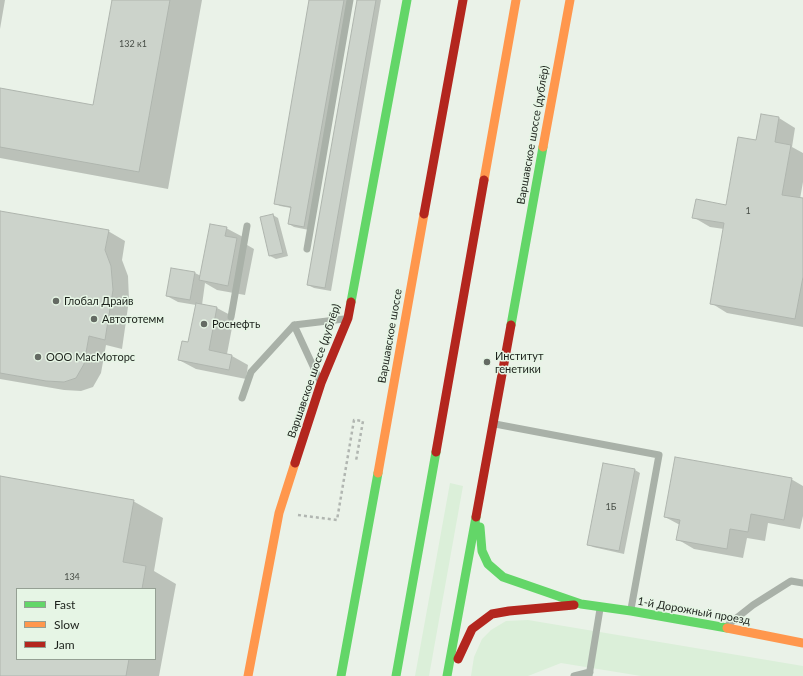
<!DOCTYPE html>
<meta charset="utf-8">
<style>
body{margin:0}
#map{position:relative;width:803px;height:676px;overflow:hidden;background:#eaf2e8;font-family:Lato,sans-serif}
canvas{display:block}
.legend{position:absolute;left:16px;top:588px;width:140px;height:72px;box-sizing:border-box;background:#e6f5e5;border:1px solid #95a094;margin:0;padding:5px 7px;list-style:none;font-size:12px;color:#1c211b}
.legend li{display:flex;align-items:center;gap:8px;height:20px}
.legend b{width:20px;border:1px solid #95a094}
</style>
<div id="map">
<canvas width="803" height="676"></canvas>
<ul class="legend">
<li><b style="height:5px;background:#63d668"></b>Fast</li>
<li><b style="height:5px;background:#ff974d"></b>Slow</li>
<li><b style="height:5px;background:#b3261e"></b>Jam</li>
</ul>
</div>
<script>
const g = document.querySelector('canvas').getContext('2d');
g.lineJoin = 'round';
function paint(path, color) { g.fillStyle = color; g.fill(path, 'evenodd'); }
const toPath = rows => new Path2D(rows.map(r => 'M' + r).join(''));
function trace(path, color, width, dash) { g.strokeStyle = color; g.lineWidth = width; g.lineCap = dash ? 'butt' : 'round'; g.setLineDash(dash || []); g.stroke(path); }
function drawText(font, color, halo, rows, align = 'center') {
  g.font = font + ' Lato,sans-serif'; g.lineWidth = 3; g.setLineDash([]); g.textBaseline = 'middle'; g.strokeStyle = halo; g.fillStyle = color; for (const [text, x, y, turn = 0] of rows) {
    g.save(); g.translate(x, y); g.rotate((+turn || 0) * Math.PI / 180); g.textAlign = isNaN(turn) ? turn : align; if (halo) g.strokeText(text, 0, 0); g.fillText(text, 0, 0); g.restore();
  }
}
paint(toPath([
 [450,483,463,486,429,676,415,676],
 [528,620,803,666,803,676,641,676,561,663,528,676,471,676,474,657,482,639,491,630,506,621]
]), '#dbefd9');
paint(toPath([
 [0,0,5,0,0,29],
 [113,0,202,0,168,189,0,158,0,89,94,106],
 [310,0,350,0,309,230,294,227,289,224,291,208,280,206,275,203],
 [358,0,381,0,331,291,314,288,308,285],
 [779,118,795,128,792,147,803,153,803,182,800,199,803,199,803,327,727,313,711,303,724,229,710,227,693,217,727,206,757,141],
 [0,212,108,231,125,241,122,260,128,276,129,300,122,349,106,345,101,373,93,387,81,391,64,390,0,379],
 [273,215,278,218,288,256,276,259,270,256,261,218],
 [226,228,243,237,242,242,254,249,245,295,217,290,205,283,202,305,217,308,234,317,227,354,232,356,248,365,246,379,196,369,179,360,189,343,196,305,178,302,167,296,195,273,201,276],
 [604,464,635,470,640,473,624,554,593,547,588,544],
 [0,477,133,501,163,518,154,571,176,584,159,676,0,676],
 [17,589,155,589,155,659,17,659],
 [791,479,803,486,803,516,800,529,768,523,765,541,747,538,743,558,694,549,677,539,680,525,665,517]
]), '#0003');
const building = toPath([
 [112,0,170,0,139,172,0,147,0,88,93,105,112,0],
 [309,0,344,0,304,227,288,224,291,207,274,204,309,0],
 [357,0,376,0,325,288,307,285,357,0],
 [761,114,779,117,775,142,791,145,782,195,803,198,803,277,795,319,710,304,724,223,692,218,696,199,726,205,738,137,756,140,761,114],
 [0,211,109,230,105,250,111,266,113,290,105,340,89,336,84,364,76,378,64,382,46,381,0,373,0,211],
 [273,214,283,253,269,256,260,217,273,214],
 [210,224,227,227,225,236,237,238,228,286,199,280,210,224],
 [171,268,195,272,190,300,166,296,171,268],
 [196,303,217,307,209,350,232,355,229,370,178,360,182,341,188,342,196,303],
 [675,457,792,478,784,520,751,514,748,532,730,529,727,549,676,540,680,520,664,517,675,457],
 [603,463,635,469,619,551,587,545,603,463],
 [0,476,134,500,123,562,146,566,142,589,17,589,17,659,129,659,126,676,0,676,0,476]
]);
paint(building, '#ccd3cb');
trace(building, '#afb5ae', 1);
trace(toPath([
 [298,515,337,520,354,420,363,421,356,461]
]), '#b1b6b1', 2.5, [3, 3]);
trace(toPath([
 [307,249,350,0],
 [231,317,247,226],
 [294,325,319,379],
 [242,398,251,372,294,325,344,319],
 [495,424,659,455,631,609],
 [729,624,753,605,791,581,803,583],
 [574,676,590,672],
 [589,676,600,609]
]), '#a9b1a8', 7);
trace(toPath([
 [351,302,407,0],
 [511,325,543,147],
 [480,527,482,551,488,564,503,577,581,604,631,611,727,628],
 [341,676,378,473],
 [396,676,436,452],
 [447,676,476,517]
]), '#63d668', 9);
trace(toPath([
 [543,147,570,0],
 [484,180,516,0],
 [378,473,424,214],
 [727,628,803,643],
 [248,676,279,513,295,463]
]), '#ff974d', 9);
trace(toPath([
 [424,214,463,0],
 [436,452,484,180],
 [295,463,321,383,348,318,351,302],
 [476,517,511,325],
 [458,659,472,629,492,614,509,611,574,605]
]), '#b3261e', 9);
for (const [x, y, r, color] of [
 [56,301,4,"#646a63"],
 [94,319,4,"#646a63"],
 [204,324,4,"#646a63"],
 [38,357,4,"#646a63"],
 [487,362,4,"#646a63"]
]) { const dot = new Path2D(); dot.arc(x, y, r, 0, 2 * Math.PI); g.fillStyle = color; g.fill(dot); trace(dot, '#e6f5e5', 1.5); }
drawText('9px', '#484e47', null, [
 ["132 к1",133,44],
 ["1",748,211],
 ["1Б",611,507],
 ["134",72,577]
]);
drawText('11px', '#1c211b', '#e6f5e5', [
 ["Варшавское шоссе (дублёр)",533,135,-80],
 ["Варшавское шоссе",390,336,-80],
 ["Варшавское шоссе (дублёр)",314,371,-71],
 ["1-й Дорожный проезд",694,611,10]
]);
drawText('11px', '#1c211b', '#e6f5e5', [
 ["Глобал Драйв",64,301],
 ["Автототемм",102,319],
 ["Роснефть",212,324],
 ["Институт",495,356],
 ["генетики",495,369],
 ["ООО МасМоторс",46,357]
], 'left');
</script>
